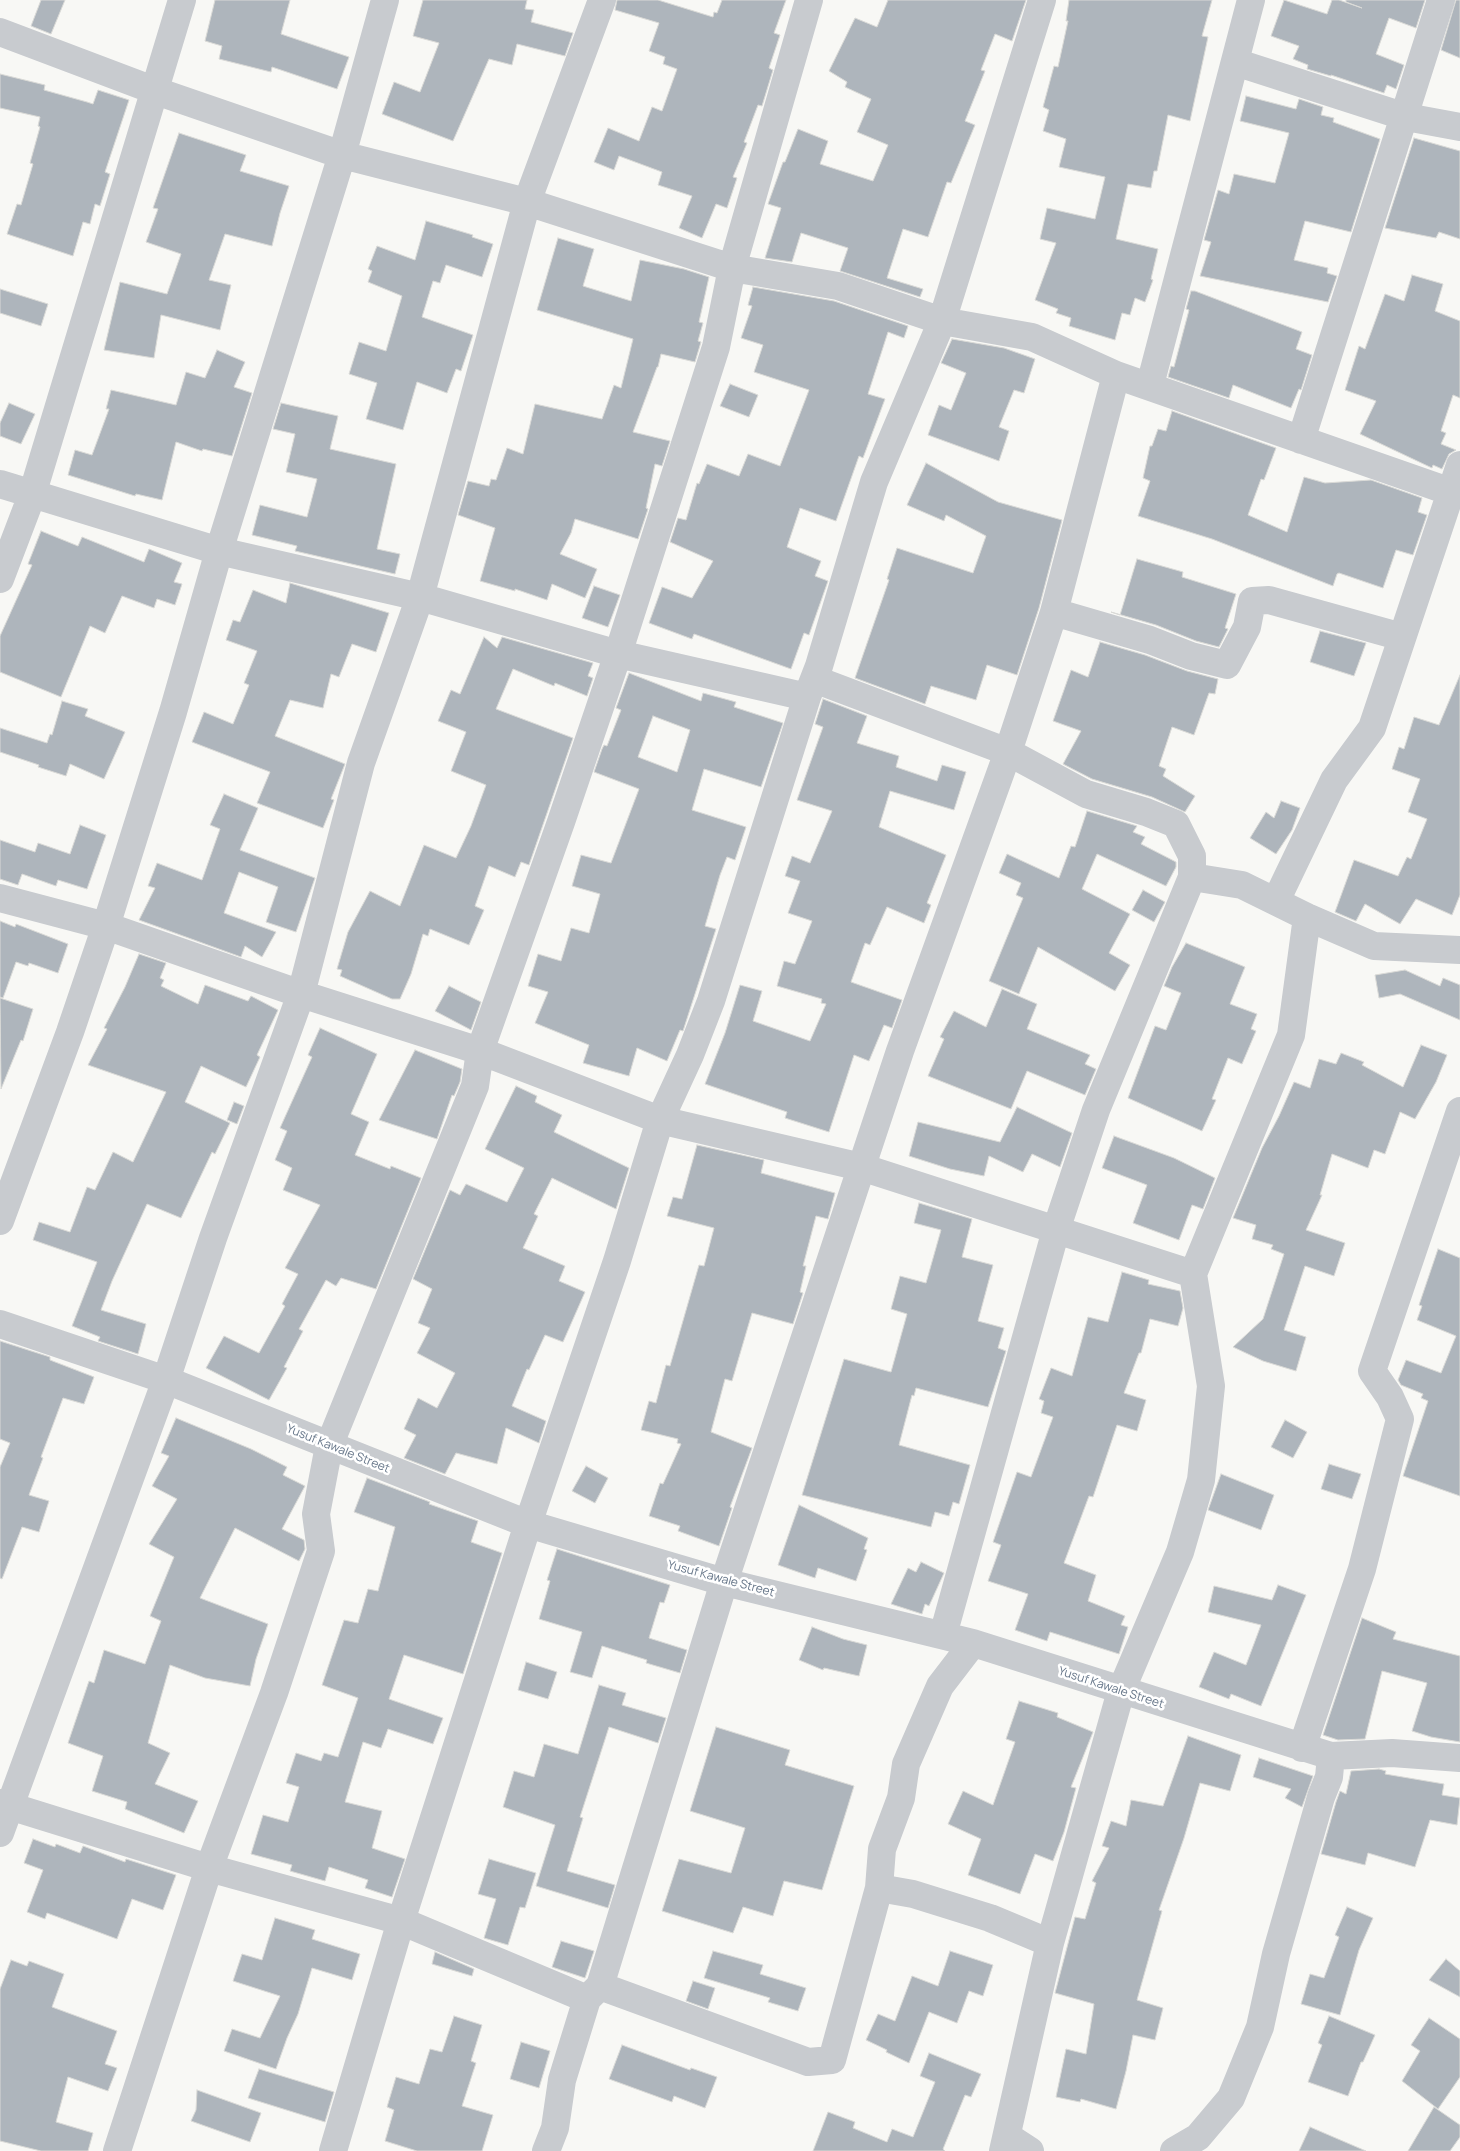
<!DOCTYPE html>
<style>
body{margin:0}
canvas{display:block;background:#f8f8f5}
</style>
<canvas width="1460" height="2151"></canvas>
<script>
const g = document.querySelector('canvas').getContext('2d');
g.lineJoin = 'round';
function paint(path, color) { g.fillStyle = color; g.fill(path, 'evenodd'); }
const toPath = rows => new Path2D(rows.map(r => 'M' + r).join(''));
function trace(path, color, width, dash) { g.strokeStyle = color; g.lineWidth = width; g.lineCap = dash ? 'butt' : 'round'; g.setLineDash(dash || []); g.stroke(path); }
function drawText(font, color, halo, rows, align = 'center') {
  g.font = font + ' Manrope,sans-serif'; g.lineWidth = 5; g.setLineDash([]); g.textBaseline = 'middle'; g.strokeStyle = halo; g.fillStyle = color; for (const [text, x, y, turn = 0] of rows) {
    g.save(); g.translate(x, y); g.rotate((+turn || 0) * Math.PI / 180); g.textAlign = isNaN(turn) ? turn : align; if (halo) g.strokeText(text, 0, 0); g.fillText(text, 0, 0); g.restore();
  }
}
const building = toPath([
 [41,0,65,0,51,34,31,26,41,0],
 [215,0,290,0,281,34,349,57,337,89,272,67,271,72,219,59,222,46,205,41,215,0],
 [423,0,527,0,525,9,534,10,531,22,573,33,565,56,517,44,512,65,489,59,453,141,382,114,394,82,420,92,439,43,413,36,423,0],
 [617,0,658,0,713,17,714,12,717,13,722,0,786,0,774,33,780,35,769,68,773,70,762,106,758,105,744,142,747,143,733,177,737,178,727,208,716,204,702,238,679,228,692,196,658,185,662,172,619,156,614,170,594,162,608,128,639,141,652,107,662,111,677,69,663,64,665,57,649,51,659,23,615,10,617,0],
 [888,0,1026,0,1012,41,995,34,981,70,985,71,965,121,975,125,951,183,947,182,928,237,903,229,887,278,923,289,920,297,840,271,848,248,801,233,792,262,765,258,781,208,768,204,783,162,785,162,798,129,828,141,820,164,873,181,888,145,857,132,871,99,845,87,847,82,829,71,855,18,877,27,888,0],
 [1069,0,1212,0,1202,36,1208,37,1190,121,1168,115,1157,171,1154,171,1151,188,1128,184,1116,239,1158,249,1151,279,1153,280,1145,302,1135,298,1130,315,1122,313,1115,340,1069,326,1071,318,1056,313,1058,309,1035,300,1056,243,1040,239,1047,208,1095,219,1105,177,1059,167,1066,139,1043,131,1049,110,1043,107,1054,66,1058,67,1068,21,1066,21,1069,0],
 [1284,0,1327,14,1332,0,1339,0,1362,8,1346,2,1346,0,1425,0,1416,28,1389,18,1376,54,1404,65,1396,89,1387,85,1384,93,1331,75,1331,76,1307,69,1308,65,1293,59,1299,46,1271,36,1284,0],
 [1456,0,1460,0,1460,58,1441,50,1456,0],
 [0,74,45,85,44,90,87,102,93,104,98,90,129,100,105,172,110,174,100,206,95,204,90,224,83,222,73,256,7,234,17,204,21,205,33,164,30,163,40,127,38,126,40,117,0,108,0,74],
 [1246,96,1296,109,1299,99,1323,107,1321,115,1334,118,1333,122,1380,139,1351,232,1305,221,1294,260,1328,268,1327,273,1337,276,1328,302,1200,276,1211,242,1204,240,1218,190,1229,194,1234,174,1275,183,1289,133,1240,121,1246,96],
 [179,133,246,155,240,171,289,186,280,213,272,246,225,234,209,280,231,285,220,330,161,315,154,358,104,350,120,282,167,294,181,254,146,242,158,209,153,208,179,133],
 [1414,138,1460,151,1460,239,1439,232,1436,238,1385,228,1414,138],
 [426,221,473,235,472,237,493,244,482,277,446,265,440,283,433,281,422,317,473,335,461,371,456,369,447,393,417,382,403,430,366,419,377,383,349,374,359,342,386,351,402,296,368,282,372,271,368,269,377,246,415,260,426,221],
 [558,238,594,249,583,286,631,301,640,260,684,269,709,277,699,322,703,323,698,341,701,342,695,362,661,354,658,367,657,367,633,432,670,441,662,466,655,464,646,508,648,509,638,539,575,519,571,533,560,554,597,569,585,598,552,584,547,600,515,589,515,591,480,581,495,528,458,515,468,481,489,486,491,479,496,480,507,448,523,454,535,404,602,419,614,385,621,388,633,339,537,310,558,238],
 [1412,275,1443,284,1435,311,1460,321,1460,398,1453,395,1441,431,1446,433,1441,444,1456,450,1449,454,1442,469,1433,465,1432,468,1360,434,1376,401,1345,390,1359,346,1365,349,1385,294,1404,301,1412,275],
 [753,287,834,301,908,326,904,338,888,332,868,394,885,399,863,458,859,456,836,521,800,508,787,547,821,561,815,576,828,581,809,635,804,633,791,669,694,634,692,639,649,623,662,587,692,598,713,561,670,542,678,518,686,520,697,483,699,484,707,464,739,476,748,454,780,466,809,390,754,372,763,345,741,338,752,306,748,305,753,287],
 [0,289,48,304,41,326,0,313,0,289],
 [1191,291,1195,291,1302,332,1296,349,1312,355,1301,390,1299,389,1291,408,1233,385,1229,398,1168,377,1171,366,1174,367,1189,310,1186,309,1191,291],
 [952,339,1004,348,1035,359,1024,393,1014,390,999,427,1009,431,999,461,928,435,939,405,951,410,966,373,941,363,952,339],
 [217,350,245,362,234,387,252,393,232,456,203,449,202,451,176,442,162,500,136,494,135,496,68,475,75,450,92,455,109,409,106,409,111,390,176,405,186,372,205,378,217,350],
 [730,384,758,395,749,417,720,406,730,384],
 [9,403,35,414,21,444,0,436,0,423,9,403],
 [281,403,338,416,330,449,396,464,377,549,400,554,395,574,295,551,297,546,252,535,260,505,307,517,317,479,286,472,295,434,273,429,281,403],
 [1172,411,1276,448,1264,480,1261,479,1248,515,1287,532,1304,477,1325,483,1371,480,1422,498,1418,512,1427,515,1413,555,1396,550,1383,588,1339,573,1337,574,1333,586,1212,539,1138,516,1150,481,1143,478,1150,446,1152,446,1158,429,1166,431,1172,411],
 [926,463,998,502,1062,520,1039,608,1017,675,987,665,976,700,931,686,925,704,855,678,889,580,887,579,897,548,973,573,986,536,946,515,944,521,907,505,926,463],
 [41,531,78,546,82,537,144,562,149,549,182,563,174,582,182,584,175,605,157,599,154,608,122,596,105,633,90,626,61,697,0,672,0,636,32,565,28,564,41,531],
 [1137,559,1183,572,1182,577,1236,594,1225,628,1228,629,1219,647,1196,641,1156,625,1111,612,1120,615,1137,559],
 [290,583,389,613,376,652,352,644,339,677,331,674,323,708,290,700,275,736,345,764,331,799,334,800,323,828,257,803,270,772,192,742,204,712,233,724,249,685,244,683,257,651,226,640,233,620,240,622,253,590,286,603,290,583],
 [594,586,620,595,608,627,582,618,594,586],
 [1320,631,1366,643,1354,676,1310,662,1320,631],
 [484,637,497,648,502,637,593,663,588,676,593,678,587,696,555,683,554,686,513,669,496,709,573,738,529,865,521,862,515,877,489,866,475,906,484,910,469,945,430,929,428,936,423,934,411,974,400,999,392,999,340,976,342,970,337,969,348,932,370,891,400,906,424,845,456,858,471,826,486,785,451,771,466,732,438,721,451,690,460,694,484,637],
 [1100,642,1145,655,1187,671,1218,679,1215,694,1209,693,1194,735,1172,727,1159,766,1166,769,1163,776,1195,796,1185,812,1152,797,1092,779,1063,764,1081,731,1053,721,1071,670,1088,677,1100,642],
 [629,673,701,701,703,693,736,702,734,707,783,723,761,787,704,769,692,810,746,827,735,860,727,857,720,875,705,926,716,929,683,1031,680,1030,667,1061,637,1048,629,1076,583,1063,589,1045,535,1023,548,992,528,986,538,954,561,961,571,928,589,933,600,894,572,886,581,855,611,863,639,789,594,772,602,749,604,745,607,746,621,710,616,708,629,673],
 [653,716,690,730,677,772,638,757,653,716],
 [1460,675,1460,895,1452,915,1416,899,1400,924,1365,904,1356,921,1335,912,1354,860,1398,876,1407,857,1411,859,1427,819,1408,812,1420,779,1392,769,1399,747,1404,749,1414,717,1439,725,1460,675],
 [823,699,867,716,857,743,899,756,896,767,937,781,942,765,966,772,954,810,890,791,879,827,946,855,927,903,931,905,924,923,887,907,870,945,865,943,851,982,902,1000,892,1028,884,1025,869,1061,854,1055,829,1132,785,1118,787,1112,705,1084,725,1033,740,985,762,991,753,1021,810,1041,826,1004,821,1003,822,999,777,986,784,961,795,964,812,921,788,913,800,881,785,876,792,856,810,863,832,811,797,800,823,727,815,724,823,699],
 [62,701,88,709,85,716,125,732,104,779,70,764,66,776,38,767,39,765,0,752,0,728,47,743,50,734,52,735,62,701],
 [224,794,258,808,240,850,315,878,296,932,266,922,278,887,239,872,224,913,276,932,262,957,245,946,241,957,139,920,155,888,148,886,157,863,202,880,220,829,210,825,224,794],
 [1281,801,1300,808,1292,830,1276,854,1250,838,1266,812,1274,818,1281,801],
 [1087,811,1137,826,1133,832,1145,837,1141,844,1176,862,1176,867,1166,886,1097,854,1082,889,1130,914,1109,953,1130,965,1115,991,1038,947,1019,994,989,981,1023,898,1016,895,1021,883,999,873,1007,854,1059,878,1071,846,1075,847,1087,811],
 [80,825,106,835,87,889,58,880,56,886,22,874,18,885,0,879,0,840,35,852,38,843,70,854,80,825],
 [1143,890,1165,902,1154,922,1132,910,1143,890],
 [0,921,15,927,16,924,68,944,58,973,29,963,28,966,16,962,3,998,0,997,0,921],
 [1186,943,1245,967,1230,1004,1257,1014,1251,1029,1256,1031,1242,1064,1228,1058,1212,1099,1216,1100,1202,1131,1128,1098,1155,1026,1166,1030,1181,993,1164,986,1172,967,1186,943],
 [139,954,166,963,160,978,164,980,161,986,198,1004,205,985,248,1001,251,996,278,1010,257,1055,260,1057,246,1087,201,1066,185,1102,230,1123,215,1154,212,1152,181,1218,147,1204,112,1281,101,1310,146,1324,138,1354,98,1341,100,1337,72,1326,97,1262,33,1240,39,1222,70,1232,87,1187,95,1190,113,1152,133,1162,166,1092,88,1065,107,1029,104,1028,125,987,139,954],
 [1405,970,1440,986,1443,978,1460,985,1460,1020,1400,994,1379,998,1375,975,1405,970],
 [449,986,481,1002,471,1030,435,1011,449,986],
 [1002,989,1037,1004,1027,1029,1090,1055,1085,1064,1096,1069,1085,1095,1027,1071,1011,1109,928,1076,944,1039,940,1037,954,1011,986,1027,1002,989],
 [0,998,33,1009,23,1041,21,1040,1,1089,0,998],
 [320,1028,377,1054,351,1114,369,1122,355,1155,390,1169,391,1166,421,1178,376,1289,341,1278,336,1286,326,1280,299,1329,303,1331,284,1367,287,1368,269,1400,206,1368,224,1336,259,1353,285,1306,282,1304,298,1274,285,1268,320,1205,283,1190,292,1168,275,1160,287,1131,280,1128,312,1057,308,1055,320,1028],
 [1421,1045,1447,1055,1436,1082,1415,1119,1400,1112,1385,1154,1374,1150,1368,1168,1332,1154,1320,1195,1322,1195,1306,1230,1345,1243,1334,1276,1305,1266,1284,1330,1306,1337,1296,1371,1263,1361,1233,1347,1263,1319,1284,1254,1271,1249,1273,1245,1252,1239,1256,1225,1233,1218,1262,1148,1279,1116,1294,1082,1310,1088,1319,1059,1336,1064,1341,1053,1364,1062,1362,1065,1403,1087,1421,1045],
 [415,1050,462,1069,460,1082,454,1096,452,1095,437,1139,379,1120,415,1050],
 [516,1086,537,1096,535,1102,562,1115,554,1132,629,1168,616,1209,552,1178,534,1214,538,1216,523,1248,565,1266,559,1281,585,1292,563,1342,545,1335,529,1370,527,1369,512,1406,546,1421,539,1443,506,1428,497,1464,456,1453,445,1474,404,1458,416,1435,404,1429,418,1398,437,1408,455,1373,417,1353,430,1328,418,1323,432,1289,413,1279,450,1190,460,1195,466,1184,507,1202,524,1168,485,1149,516,1086],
 [234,1102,244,1106,237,1124,227,1120,234,1102],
 [1017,1107,1072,1133,1060,1167,1032,1154,1023,1172,989,1156,984,1176,950,1169,909,1156,918,1122,1000,1142,1017,1107],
 [1114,1136,1174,1158,1215,1178,1203,1209,1192,1205,1179,1240,1133,1223,1147,1185,1102,1168,1114,1136],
 [697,1145,764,1160,761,1173,835,1193,828,1219,816,1216,803,1266,806,1266,800,1292,803,1293,793,1324,752,1313,732,1381,725,1379,711,1432,752,1448,730,1507,732,1508,719,1546,678,1531,680,1526,649,1516,660,1483,663,1484,681,1444,677,1443,678,1439,641,1430,649,1401,656,1403,666,1365,670,1366,699,1265,704,1266,714,1228,667,1216,673,1197,682,1199,697,1145],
 [919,1203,972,1219,962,1257,993,1265,978,1321,1004,1328,998,1348,1006,1351,988,1407,916,1388,914,1396,912,1395,899,1445,970,1465,959,1504,953,1502,949,1516,935,1512,931,1527,802,1495,844,1359,891,1372,907,1314,891,1309,900,1276,926,1283,941,1230,914,1223,919,1203],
 [1438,1249,1460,1258,1460,1496,1403,1476,1428,1401,1421,1398,1423,1394,1401,1385,1398,1380,1406,1360,1441,1373,1456,1336,1417,1320,1422,1306,1419,1305,1438,1249],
 [1122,1272,1149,1280,1148,1284,1180,1291,1183,1308,1178,1326,1150,1319,1141,1353,1139,1353,1124,1393,1146,1400,1137,1431,1117,1425,1093,1497,1089,1496,1064,1563,1096,1575,1088,1601,1125,1616,1121,1625,1128,1627,1119,1654,1050,1632,1047,1641,1015,1630,1028,1594,988,1581,1001,1545,993,1542,1017,1472,1031,1477,1053,1417,1041,1413,1044,1401,1039,1399,1051,1368,1072,1376,1088,1317,1108,1322,1122,1272],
 [0,1341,50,1357,50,1360,94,1377,84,1404,63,1398,41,1457,43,1458,29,1495,49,1501,39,1532,22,1527,2,1579,0,1578,0,1467,10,1443,0,1439,0,1341],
 [176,1418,251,1449,287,1467,283,1475,305,1486,282,1529,304,1540,305,1549,299,1561,235,1528,200,1598,268,1624,256,1659,250,1686,205,1678,170,1665,148,1743,170,1753,155,1784,198,1801,184,1833,125,1809,127,1802,92,1791,103,1756,68,1743,89,1681,94,1683,104,1650,145,1664,161,1621,150,1616,174,1557,149,1544,177,1499,152,1486,169,1456,161,1453,176,1418],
 [1285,1420,1307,1432,1293,1458,1271,1447,1285,1420],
 [1329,1464,1361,1474,1352,1499,1321,1489,1329,1464],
 [586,1466,608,1478,595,1503,572,1491,586,1466],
 [1221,1474,1274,1495,1261,1530,1208,1510,1221,1474],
 [367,1478,430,1502,429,1504,478,1521,471,1542,502,1553,463,1674,404,1655,389,1699,443,1718,433,1744,388,1729,381,1748,363,1742,345,1802,382,1811,372,1848,405,1859,392,1897,365,1888,368,1880,329,1867,325,1881,290,1871,292,1865,251,1854,263,1815,288,1822,299,1787,286,1783,296,1753,321,1761,324,1753,338,1757,358,1698,322,1685,344,1620,358,1623,368,1589,378,1591,395,1527,354,1512,367,1478],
 [799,1505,868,1538,864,1549,867,1550,856,1581,818,1568,815,1578,778,1565,799,1505],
 [557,1549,670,1585,664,1603,660,1602,649,1638,687,1650,680,1673,646,1663,647,1660,602,1646,592,1678,570,1672,582,1632,539,1619,550,1581,547,1580,557,1549],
 [921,1562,944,1573,929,1606,925,1604,922,1614,891,1604,908,1568,916,1572,921,1562],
 [1278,1585,1306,1595,1261,1706,1231,1694,1229,1699,1199,1687,1214,1652,1246,1665,1261,1625,1208,1612,1214,1586,1272,1600,1278,1585],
 [1362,1618,1396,1632,1393,1639,1460,1656,1460,1742,1431,1737,1412,1731,1427,1683,1382,1671,1365,1739,1338,1740,1323,1735,1362,1618],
 [812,1627,843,1639,867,1645,859,1676,824,1668,823,1670,799,1660,812,1627],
 [526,1662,557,1672,548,1699,518,1690,526,1662],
 [599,1685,626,1693,622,1705,666,1718,658,1743,609,1727,580,1817,583,1818,567,1871,615,1885,608,1908,536,1886,555,1825,503,1807,514,1771,534,1777,544,1744,578,1754,599,1685],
 [1019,1701,1058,1713,1057,1717,1093,1732,1071,1787,1076,1788,1064,1832,1053,1861,1035,1854,1020,1894,968,1875,981,1839,948,1824,963,1791,993,1805,1015,1742,1006,1739,1019,1701],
 [716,1727,790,1750,785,1765,854,1786,822,1890,784,1881,773,1916,743,1907,733,1933,662,1911,679,1859,731,1873,745,1828,690,1811,716,1727],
 [1188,1736,1241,1755,1230,1791,1200,1783,1184,1838,1159,1910,1162,1911,1137,2000,1163,2008,1155,2040,1133,2035,1126,2071,1116,2109,1081,2099,1080,2102,1056,2097,1066,2049,1086,2054,1094,2004,1055,1993,1075,1917,1085,1919,1096,1883,1092,1881,1109,1848,1102,1846,1111,1821,1126,1826,1131,1800,1163,1806,1188,1736],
 [1259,1758,1313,1776,1302,1807,1285,1798,1291,1789,1253,1777,1259,1758],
 [1379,1769,1386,1771,1385,1774,1444,1784,1442,1795,1460,1798,1457,1825,1430,1820,1415,1867,1368,1853,1365,1865,1321,1854,1336,1802,1340,1791,1346,1794,1351,1771,1379,1769],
 [33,1839,55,1847,56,1844,80,1853,83,1846,125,1862,126,1859,176,1875,163,1910,132,1899,117,1939,47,1913,45,1919,27,1912,43,1870,24,1863,33,1839],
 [489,1859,536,1873,525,1908,520,1907,508,1945,484,1938,496,1899,478,1894,489,1859],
 [1347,1907,1373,1918,1359,1950,1340,2015,1301,2004,1310,1974,1324,1978,1339,1937,1335,1935,1347,1907],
 [275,1918,315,1930,312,1939,360,1954,352,1980,312,1968,298,2014,287,2038,276,2069,224,2051,232,2029,260,2038,280,1996,233,1981,242,1954,262,1960,275,1918],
 [561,1941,594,1951,585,1978,552,1967,561,1941],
 [713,1951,763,1965,760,1974,806,1988,798,2011,768,2002,770,1998,704,1978,713,1951],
 [950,1951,993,1965,983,1996,969,1991,957,2023,929,2012,909,2063,886,2052,887,2050,866,2040,878,2014,895,2021,912,1976,938,1986,950,1951],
 [435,1952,474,1969,472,1976,432,1964,435,1952],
 [1446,1959,1460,1971,1460,1997,1429,1980,1446,1959],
 [11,1960,27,1966,29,1961,64,1974,52,2007,117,2031,105,2064,117,2068,108,2091,68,2077,56,2122,93,2133,88,2151,41,2151,0,2141,0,1989,11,1960],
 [693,1981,715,1988,708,2009,686,2001,693,1981],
 [454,2016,482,2025,471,2061,476,2063,462,2106,493,2115,482,2151,417,2151,385,2141,394,2110,387,2107,396,2077,419,2084,430,2049,442,2052,454,2016],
 [1329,2016,1375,2035,1363,2062,1361,2062,1348,2096,1308,2082,1322,2045,1318,2043,1329,2016],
 [1429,2018,1460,2039,1460,2077,1438,2109,1402,2081,1420,2051,1411,2045,1429,2018],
 [521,2042,550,2051,539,2088,510,2079,521,2042],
 [622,2045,690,2070,691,2068,717,2077,705,2108,674,2096,672,2102,609,2079,622,2045],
 [929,2053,981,2074,971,2097,965,2095,943,2149,945,2151,813,2151,828,2112,855,2122,853,2128,887,2142,892,2129,913,2137,935,2082,920,2076,929,2053],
 [259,2069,334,2092,325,2122,248,2098,259,2069],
 [197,2090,261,2113,250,2142,191,2121,196,2110,197,2090],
 [1434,2107,1460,2125,1460,2137,1450,2151,1408,2151,1434,2107],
 [1310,2127,1366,2151,1299,2151,1310,2127]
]);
paint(building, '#aeb5bc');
trace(building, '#dadad7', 1);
trace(toPath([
 [0,32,156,91,342,155,527,202,732,268,838,286,942,321,1032,337,1116,375,1460,495],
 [1235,62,1406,117,1460,127],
 [1150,385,1251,0],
 [1301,440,1441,0],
 [0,484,219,551,420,597,618,654,807,697],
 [0,579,32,495,182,0],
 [1054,612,1150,640,1191,656,1227,665,1247,627,1252,601,1269,600,1402,637],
 [814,679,1008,752,1086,794,1146,812,1176,824,1192,856,1192,877,1096,1110,1056,1230,943,1635],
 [1192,877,1242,885,1307,917,1374,946,1460,950],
 [0,898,106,926,301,994,480,1051,660,1120,861,1167,1193,1274,1211,1386,1201,1480,1180,1552,1121,1691,1050,1943,1003,2151],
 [1276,901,1334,780,1372,728,1460,465],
 [0,1221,70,1032,106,926,173,712,219,551,342,155,385,0],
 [1193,1274,1291,1035,1307,917],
 [0,1324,166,1380,528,1524,724,1582,973,1643,1331,1756,1392,1753,1460,1758],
 [1302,1748,1362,1569,1400,1419,1390,1397,1372,1371,1460,1111],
 [0,1803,209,1868,401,1921,587,1999],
 [0,1833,166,1380,213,1238,301,994,361,763,420,597,527,202,602,0],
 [879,1888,882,1849,901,1798,906,1764,940,1686,973,1643],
 [600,1986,808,2062,832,2060,879,1888,913,1894,990,1918,1050,1943],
 [1007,2136,1030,2151],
 [117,2151,209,1868,274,1693,321,1551,316,1514,329,1446,475,1086,480,1051,561,822,618,654,716,347,732,268,809,0],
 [333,2151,401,1921,528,1524,617,1261,660,1120,690,1055,711,1001,807,697,819,666,874,482,942,321,1042,0],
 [546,2151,555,2128,562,2080,587,1999,600,1986,724,1582,900,1051,1008,752,1054,612,1116,375],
 [1174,2151,1198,2137,1231,2098,1260,2027,1276,1954,1321,1797,1329,1777,1331,1756]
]), '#c8cbcf', 28);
drawText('12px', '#657588', '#fff', [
 ["Yusuf Kawale Street",338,1449,22],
 ["Yusuf Kawale Street",721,1579,15],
 ["Yusuf Kawale Street",1111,1688,18]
]);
</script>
